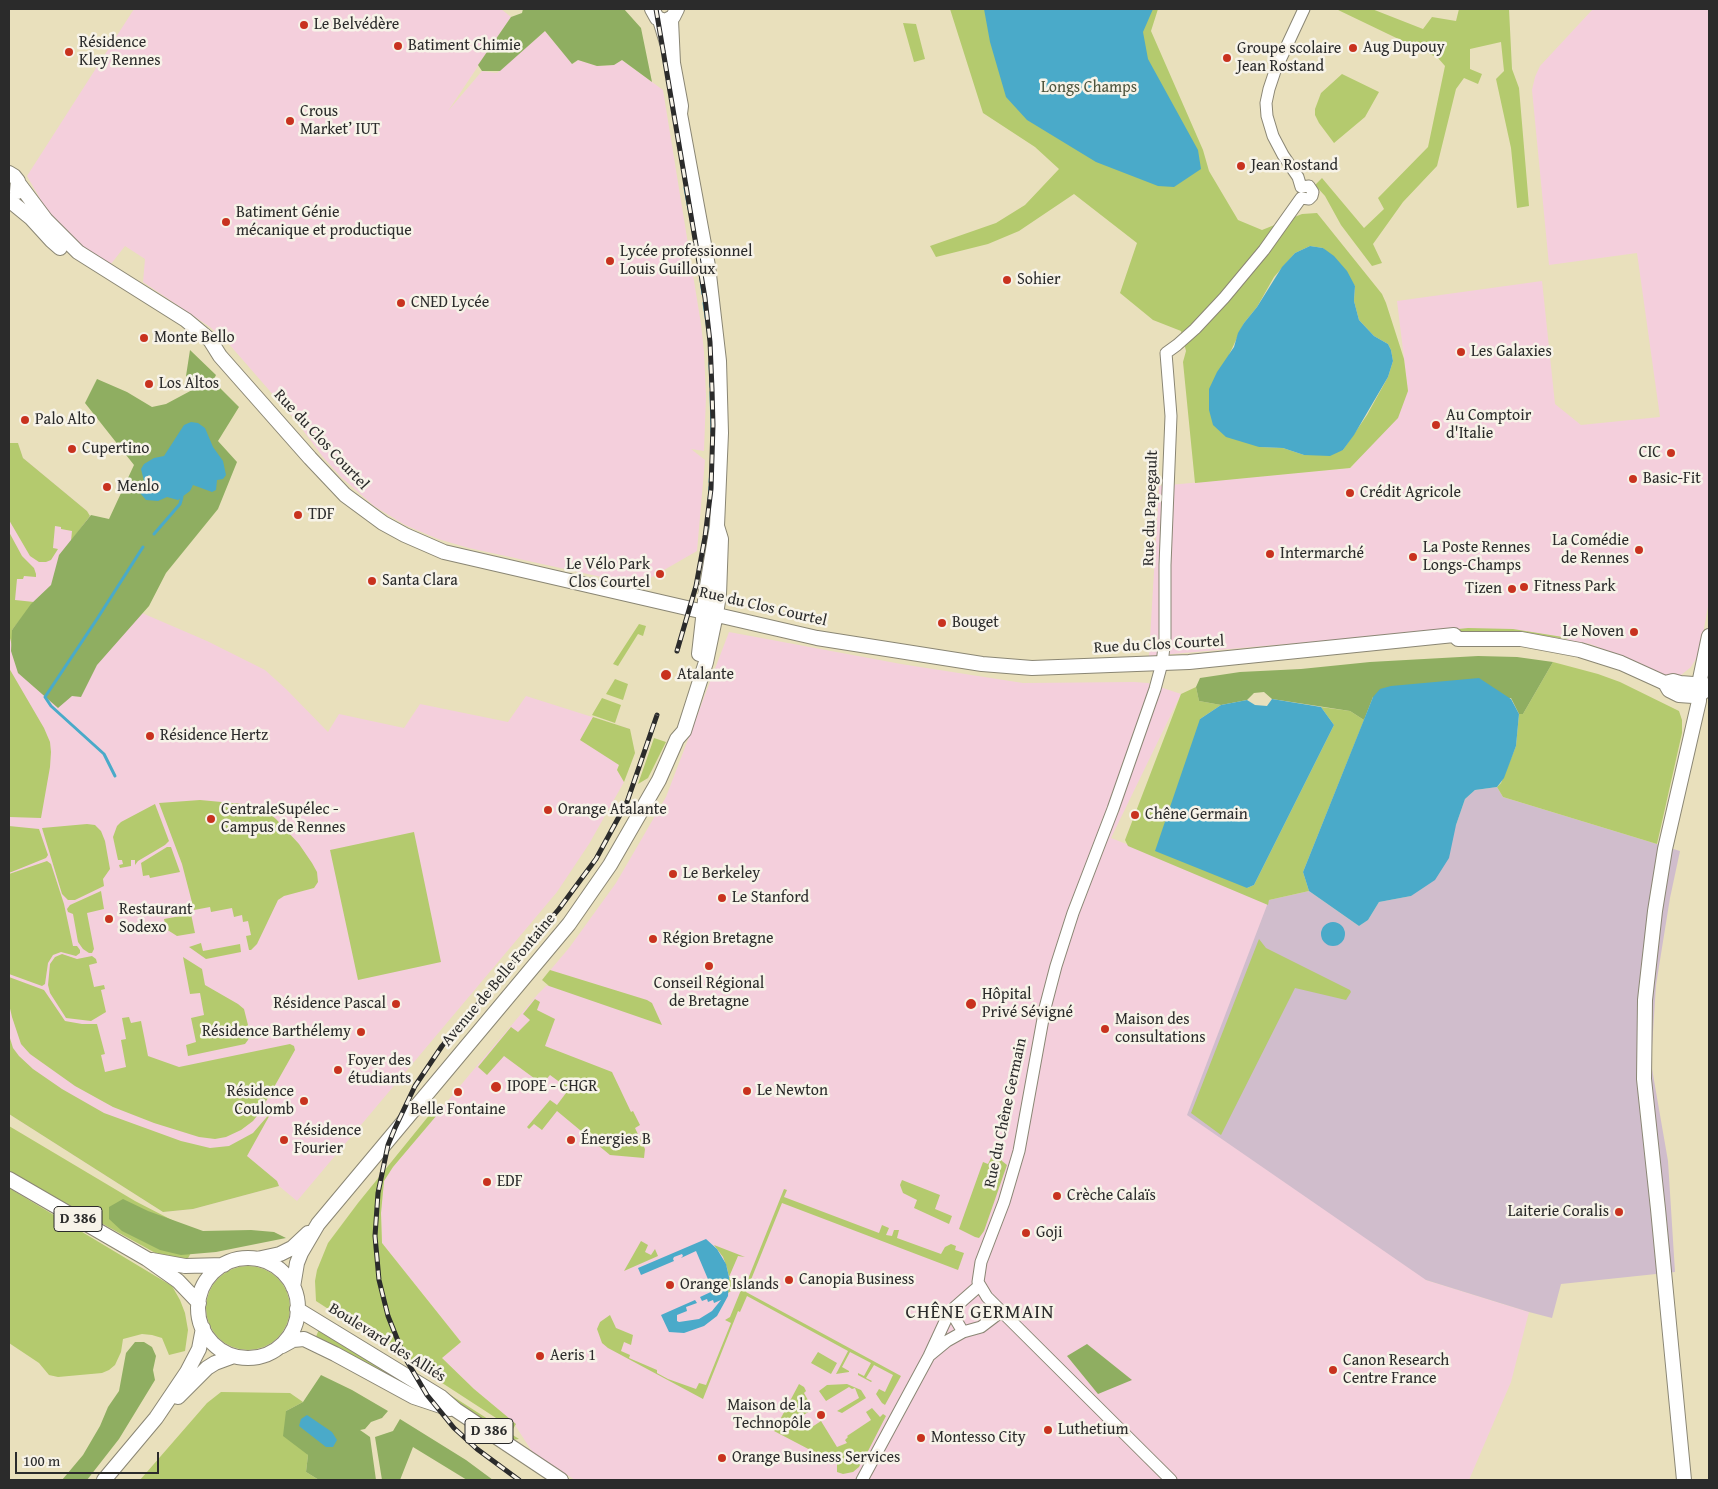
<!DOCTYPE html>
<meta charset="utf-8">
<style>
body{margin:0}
#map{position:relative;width:1718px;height:1489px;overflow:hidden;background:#e9e0bc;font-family:"Gentium Book Plus",serif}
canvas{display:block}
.frame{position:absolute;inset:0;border:10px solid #2b2b2b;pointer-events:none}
.scale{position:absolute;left:15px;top:1452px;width:144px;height:22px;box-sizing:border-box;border:2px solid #2b2b2b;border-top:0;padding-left:6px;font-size:15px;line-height:18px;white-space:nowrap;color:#2b2b2b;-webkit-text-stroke:4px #f7f3e8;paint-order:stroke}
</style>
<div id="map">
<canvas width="1718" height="1489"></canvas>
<div class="frame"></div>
<div class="scale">100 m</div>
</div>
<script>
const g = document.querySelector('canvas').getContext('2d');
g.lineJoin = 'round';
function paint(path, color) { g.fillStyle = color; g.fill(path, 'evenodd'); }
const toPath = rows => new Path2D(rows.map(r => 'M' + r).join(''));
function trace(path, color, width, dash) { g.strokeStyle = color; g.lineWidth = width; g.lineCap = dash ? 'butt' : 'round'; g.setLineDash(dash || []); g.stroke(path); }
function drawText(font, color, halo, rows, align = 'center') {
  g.font = font + ' "Gentium Book Plus",serif'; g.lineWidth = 5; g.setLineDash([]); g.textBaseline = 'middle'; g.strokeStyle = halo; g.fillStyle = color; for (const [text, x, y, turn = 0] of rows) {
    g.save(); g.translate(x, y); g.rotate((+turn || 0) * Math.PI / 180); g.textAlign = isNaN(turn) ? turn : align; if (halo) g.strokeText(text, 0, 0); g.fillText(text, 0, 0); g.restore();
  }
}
paint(toPath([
 [134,9,501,9,511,17,448,111,482,71,497,73,545,31,573,64,578,60,597,66,613,65,622,60,663,90,701,324,704,352,706,396,704,451,691,449,705,460,697,551,638,585,469,548,438,539,405,525,374,506,341,477,323,457,296,421,228,343,210,327,143,282,145,259,125,246,111,264,83,248,50,216,27,176],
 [1593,9,1709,9,1709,601,1702,639,1698,655,1691,667,1681,675,1672,677,1659,674,1635,661,1590,644,1532,634,1473,632,1403,634,1149,656,1159,486,1351,468,1408,391,1397,301,1542,281,1555,404,1581,425,1660,417,1637,253,1549,265,1532,90,1535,77,1540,66],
 [9,443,18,443,23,458,87,511,142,613,207,641,265,670,286,689,328,732,339,714,404,728,420,704,508,722,526,696,630,729,617,770,624,782,589,844,557,892,297,1201,279,1186,193,1209,163,1212,9,1114],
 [729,632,901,664,1023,683,1134,682,1148,683,1181,694,1111,838,1269,900,1426,1280,1529,1312,1511,1382,1469,1480,575,1480,533,1453,513,1422,474,1389,442,1358,461,1342,382,1243,381,1213,384,1181,393,1167,470,1074,538,994,546,986,549,986,542,980,569,948,616,883,666,797]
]), '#f4cfdc');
paint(toPath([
 [1497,787,1503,797,1680,851,1670,898,1656,985,1651,1063,1668,1161,1675,1272,1561,1284,1552,1318,1529,1312,1426,1280,1187,1115,1269,900,1309,891,1359,926,1368,920,1379,902,1411,896,1456,825,1465,799,1475,790]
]), '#d0bdcc');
paint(toPath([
 [950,9,1158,9,1151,31,1203,150,1209,171,1238,220,1262,230,1302,214,1317,213,1382,294,1386,303,1404,359,1408,391,1398,418,1350,468,1195,483,1183,362,1186,351,1181,331,1153,320,1120,293,1137,243,1074,194,1019,231,988,244,936,257,930,246,996,223,1025,205,1059,169,1035,147,983,113],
 [1310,246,1323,248,1355,286,1354,301,1359,320,1374,336,1388,344,1391,350,1393,361,1388,377,1367,415,1343,450,1304,455,1283,448,1259,447,1229,355,1244,323,1257,307,1274,277,1295,253],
 [1336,9,1372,9,1423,29,1432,17,1456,21,1459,9,1509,9,1512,69,1519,88,1529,206,1517,208,1511,148,1496,79,1504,71,1501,42,1470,49,1470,69,1482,74,1478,84,1464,78,1456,89,1437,166,1403,202,1373,244,1382,263,1372,266,1341,225,1325,196,1315,185,1322,178,1364,228,1384,209,1378,198,1428,147,1445,66,1438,58],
 [903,23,916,24,925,59,914,62],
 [1342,74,1379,92,1365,117,1334,143,1319,123,1315,115,1315,109,1321,93],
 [9,443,18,443,23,458,87,511,90,516,71,541,72,531,61,529,61,527,55,526,53,548,58,549,51,560,46,562,39,562,30,556,9,520],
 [9,532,22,556,34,568,36,574,36,577,24,576,23,579,17,579,15,600,34,602,12,630,12,646,9,634],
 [639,624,646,626,643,636,638,634,618,666,613,664],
 [1468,628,1513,629,1569,638,1566,639,1524,633,1461,631,1458,629],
 [1553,662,1598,674,1620,682,1679,711,1682,720,1682,733,1657,844,1503,797,1497,787,1501,783,1516,746,1519,714,1523,714],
 [9,668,44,728,50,742,51,752,50,767,41,818,9,817],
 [615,679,628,684,623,700,606,694],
 [1196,687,1199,701,1221,705,1200,719,1247,888,1254,885,1334,725,1321,707,1350,711,1364,720,1303,872,1309,891,1269,900,1268,905,1128,846,1125,840,1181,694],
 [602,698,621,705,615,723,592,715],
 [593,717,630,729,635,753,624,782,617,770,619,765,580,740],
 [654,738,666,742,648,778,638,784],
 [200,800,254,805,265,810,276,819,299,844,312,863,317,872,318,882,314,888,284,896,278,900,257,944,251,950,249,950,246,936,251,935,248,921,243,922,242,915,234,917,232,908,211,912,210,907,194,910,182,864,159,803],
 [155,804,169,841,165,845,138,861,135,865,135,860,131,860,131,866,120,868,119,865,123,864,122,860,118,860,113,837,117,826,121,822],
 [87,824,95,825,101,831,105,841,110,869,103,879,104,886,75,900,68,900,62,894,42,828],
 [9,826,39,829,48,855,46,858,9,873],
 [414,832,441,962,358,980,330,850],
 [167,847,171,847,180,872,150,878,149,875,143,876,141,863],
 [47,861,51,864,64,904,73,946,77,946,80,950,80,953,76,956,61,952,53,955,48,963,45,984,42,986,9,974,9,874],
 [101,891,104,909,87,913,94,949,92,953,89,953,83,949,78,942,73,914,68,912,67,909,70,905],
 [191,914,195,933,177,936,166,929,164,919],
 [1259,939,1266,948,1350,990,1351,992,1346,1000,1295,988,1221,1135,1191,1113],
 [201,943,203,951,240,944,241,952,206,959,189,947],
 [62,954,77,959,92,956,96,959,97,963,89,965,94,987,104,985,105,989,101,990,106,1012,91,1021,66,1018,50,993,48,985,50,964,55,957],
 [183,957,202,969,205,985,238,1004,244,1009,250,1033,248,1040,245,1044,188,1056,186,1045,196,1042,191,1018,204,1015,200,993,190,994],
 [550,970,647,1000,652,1003,662,1025,549,986,542,980],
 [9,977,44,990,65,1021,82,1024,97,1024,105,1054,101,1055,105,1072,126,1067,121,1040,126,1039,122,1018,129,1017,131,1023,141,1021,148,1056,179,1067,290,1044,294,1046,295,1050,260,1112,253,1121,241,1130,226,1137,215,1139,199,1137,154,1123,113,1107,75,1086,30,1054,21,1044,12,1017,9,1004],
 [535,999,540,1002,537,1010,555,1019,545,1046,612,1072,631,1112,633,1111,640,1125,635,1128,645,1149,644,1158,610,1155,557,1111,542,1130,534,1124,529,1129,527,1127,550,1100,557,1105,569,1089,550,1075,542,1084,504,1056,487,1075,478,1067,511,1027,518,1032,530,1020,523,1014],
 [9,1035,13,1048,19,1056,33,1069,62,1089,104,1113,181,1141,210,1148,229,1146,253,1133,272,1111,247,1156,277,1181,279,1186,193,1209,163,1212,9,1114],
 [431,1113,437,1115,393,1167,384,1181,381,1213,382,1243,461,1342,442,1358,474,1389,516,1424,513,1429,316,1301,315,1281,317,1270,328,1243,358,1203],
 [9,1126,135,1201,201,1235,187,1260,159,1255,9,1172],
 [992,1156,1002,1160,1002,1161,1007,1165,984,1231,979,1238,975,1237,959,1229,983,1162,988,1164],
 [902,1180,940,1195,935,1209,952,1216,949,1224,914,1208,917,1200,903,1193,900,1185],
 [9,1188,172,1286,180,1300,185,1313,188,1330,185,1351,169,1355,162,1338,152,1335,142,1334,123,1339,121,1352,115,1365,109,1370,102,1373,58,1377,49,1375,39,1363,9,1343],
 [784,1189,787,1190,784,1197,879,1233,882,1225,889,1228,886,1235,892,1236,894,1230,899,1230,897,1238,941,1254,945,1247,951,1244,956,1246,955,1250,964,1253,958,1270,782,1203,746,1292,901,1376,885,1405,882,1403,876,1394,879,1389,885,1392,893,1375,874,1365,866,1378,872,1381,871,1382,858,1375,858,1373,864,1376,871,1363,850,1352,842,1367,849,1371,849,1372,836,1374,848,1351,747,1296,740,1312,738,1311,703,1399,608,1348,602,1343,597,1329,600,1322,610,1315,616,1328,633,1335,631,1345,624,1342,621,1351,630,1355,629,1358,657,1370,657,1373,668,1379,696,1389,699,1383,706,1385,731,1323,725,1320,730,1317,741,1290,744,1289],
 [641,1241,648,1245,645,1252,651,1255,655,1249,658,1256,624,1271],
 [714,1245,745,1257,738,1256,729,1277,736,1280,731,1291,728,1293,729,1277,727,1268,723,1257],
 '206 1308a42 42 0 1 1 84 0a42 42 0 1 1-84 0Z',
 [320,1327,404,1376,415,1394,315,1339],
 [818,1352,837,1363,831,1374,811,1363],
 [418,1374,463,1403,519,1439,512,1440,425,1384],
 [799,1384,804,1387,806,1391,804,1393,813,1409,802,1416,803,1420,806,1426,810,1424,812,1427,821,1421,837,1447,847,1443,845,1440,848,1437,847,1436,871,1420,866,1412,872,1408,880,1417,883,1414,886,1416,867,1453,864,1452,859,1461,861,1463,859,1467,853,1472,843,1474,837,1472,837,1464,774,1431],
 [847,1384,861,1390,866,1398,842,1413,837,1411,859,1398,855,1388,852,1389,849,1387,826,1401,819,1391,827,1385],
 [221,1392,290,1393,303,1402,286,1411,308,1455,306,1472,319,1480,140,1480,207,1403]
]), '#b4ca6e');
paint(toPath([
 [523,9,624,9,641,28,652,82,622,60,614,65,597,66,578,60,572,64,545,31,500,71,482,71,478,65,511,17,522,13],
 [190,350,216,375,213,381,239,407,218,441,237,462,218,509,166,573,149,606,97,665,81,697,72,696,58,708,18,673,11,651,12,630,31,604,51,585,59,555,91,515,109,519,134,465,85,403,97,379,127,392,152,407,166,404,194,389,186,376],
 [1478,656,1517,657,1553,662,1523,714,1519,714,1511,698,1373,697,1364,720,1350,711,1272,699,1264,692,1254,693,1247,700,1221,705,1199,701,1196,687,1200,678,1240,672,1301,669,1370,662],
 [123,1199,148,1211,203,1231,251,1230,274,1232,286,1238,216,1252,181,1255,160,1250,122,1231,109,1219,109,1207],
 [135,1342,144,1342,152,1347,156,1356,153,1370,155,1380,119,1439,87,1480,62,1480,83,1455,100,1426,108,1407,119,1391,126,1353],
 [1087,1344,1132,1380,1098,1394,1067,1356],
 [321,1375,352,1390,388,1411,382,1418,371,1422,365,1429,360,1430,370,1437,376,1480,319,1480,306,1472,308,1455,283,1436,286,1411,303,1402],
 [400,1419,466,1460,493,1480,467,1480,413,1447,400,1480,382,1480,375,1437,393,1431]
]), '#8fae61');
paint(toPath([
 [984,9,1153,9,1143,32,1148,59,1198,150,1201,169,1174,187,1158,186,1096,162,1027,120,1006,97,990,42],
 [1310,246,1323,248,1334,256,1347,271,1355,286,1354,301,1359,320,1374,336,1388,344,1391,350,1393,361,1388,377,1354,435,1343,450,1330,456,1304,455,1283,448,1259,447,1226,437,1213,425,1209,410,1209,389,1217,372,1234,347,1238,333,1244,323,1257,307,1282,267,1295,253],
 [191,422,198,423,205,428,213,447,223,461,226,475,223,479,217,480,216,490,212,492,193,485,190,491,178,500,167,497,158,501,146,500,140,493,145,485,141,469,144,464,154,458,164,456,184,425],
 [1479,678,1511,699,1519,714,1516,746,1504,778,1497,787,1475,790,1465,799,1456,825,1449,858,1435,880,1411,896,1379,902,1368,920,1359,926,1309,891,1303,872,1373,697,1380,689,1391,686],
 [1272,699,1321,707,1334,725,1254,885,1247,888,1155,851,1200,719,1221,705,1247,700,1255,705,1267,706],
 '1321 934a12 12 0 1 1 24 0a12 12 0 1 1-24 0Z',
 [706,1239,717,1249,726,1264,729,1277,728,1296,717,1316,704,1326,684,1333,669,1332,661,1315,695,1300,697,1303,686,1307,687,1311,677,1315,677,1321,679,1322,699,1319,712,1311,721,1300,714,1303,713,1300,708,1302,707,1299,702,1301,700,1297,713,1291,696,1251,681,1258,683,1256,682,1254,674,1257,673,1259,674,1261,641,1275,638,1268],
 [307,1415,332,1432,337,1440,333,1447,326,1447,299,1426,301,1419]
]), '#4aaac9');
trace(toPath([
 [685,188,689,209],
 [690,213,697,253],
 [698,258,703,294],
 [704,303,709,336],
 [710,346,711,359],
 [710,363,711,387],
 [711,392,712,432],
 [712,447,713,436],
 [710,482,711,472],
 [707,531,710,487],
 [154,534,180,504,182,497],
 [115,776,104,754,51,706,45,697,97,619,143,547]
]), '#4aaac9', 3);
const minor = toPath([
 [1301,187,1298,177,1283,155,1273,136,1267,116,1266,103,1269,89,1275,71,1304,9],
 [1301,198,1309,199,1312,196,1313,192,1309,186,1301,187],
 [954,1308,956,1320,963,1332],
 [930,1355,947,1341,963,1332,981,1327,1002,1311],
 [862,1480,929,1356,948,1315,954,1308,979,1286],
 [1171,1480,987,1297,978,1282,981,1262,1004,1202,1019,1151,1045,1008,1056,966,1073,913,1113,809,1155,689,1162,663,1165,639,1165,565,1171,416,1166,353,1177,345,1195,329,1224,298,1264,250,1301,198]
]);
const major = toPath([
 [652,9,657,18,665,21,673,17,677,9],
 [660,20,667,43],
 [671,20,673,63,681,106,680,114,708,266,719,361,721,433,717,526,706,592,699,654],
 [9,173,14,176,18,181,17,192],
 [19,184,46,220,78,252,186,320,210,340,220,356,310,458,345,495,383,523,405,535,444,552,817,638,982,664,1032,668,1189,662,1454,635,1458,639,1521,639,1580,650,1621,663,1665,683,1669,690,1679,695,1693,696,1702,693,1709,687],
 [9,200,31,218,52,241,60,248],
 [1665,683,1673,681,1680,683,1706,685],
 [9,1179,147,1259,178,1281,199,1303],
 '198 1308a50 50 0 1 1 100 0a50 50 0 1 1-100 0Z',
 [257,1259,280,1254,292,1248,308,1233],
 [152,1260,185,1266,224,1265],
 [293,1287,297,1263,301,1253,318,1224,569,924,610,865,659,780,677,739,684,731,706,662,716,614,719,595,721,539,717,526],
 [297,1309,441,1397,456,1410,561,1480],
 [282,1346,293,1340,304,1339,335,1354,414,1397,450,1409],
 [178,1397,207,1368,215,1363,234,1356],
 [104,1480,156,1418,187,1372,199,1349,203,1328],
 [1684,1480,1658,1209,1644,1079,1645,1000,1655,911,1665,849,1699,701,1699,684,1709,636]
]);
trace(minor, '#8a8674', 13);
trace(major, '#8a8674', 16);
trace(minor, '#fff', 11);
trace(major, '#fff', 14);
const rail = toPath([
 [656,9,705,298,710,342,712,389,713,425,711,489,705,537,696,586,677,651],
 [519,1480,477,1449,454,1428,427,1395,404,1356,388,1316,379,1280,375,1236,378,1193,388,1145,395,1128,415,1086,442,1046,559,909,596,859,627,802,657,715]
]);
trace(rail, '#2b2b2b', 5);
trace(rail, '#f7f3e8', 3, [9]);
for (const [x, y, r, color] of [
 [304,25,5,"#c8321e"],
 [398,46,5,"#c8321e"],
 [1353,48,5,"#c8321e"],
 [69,52,5,"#c8321e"],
 [1227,58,5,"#c8321e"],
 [290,121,5,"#c8321e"],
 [1241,166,5,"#c8321e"],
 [226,222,5,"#c8321e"],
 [610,261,5,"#c8321e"],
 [1007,280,5,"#c8321e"],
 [401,303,5,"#c8321e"],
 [144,338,5,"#c8321e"],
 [1461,352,5,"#c8321e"],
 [149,384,5,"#c8321e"],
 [25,420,5,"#c8321e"],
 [1436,425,5,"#c8321e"],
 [72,449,5,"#c8321e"],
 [1671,453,5,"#c8321e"],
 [1633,479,5,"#c8321e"],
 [107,487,5,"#c8321e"],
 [1350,493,5,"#c8321e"],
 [298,515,5,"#c8321e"],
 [1639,550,5,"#c8321e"],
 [1270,554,5,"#c8321e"],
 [1413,557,5,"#c8321e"],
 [660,574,5,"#c8321e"],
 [372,581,5,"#c8321e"],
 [1524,587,5,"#c8321e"],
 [1512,589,5,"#c8321e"],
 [942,623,5,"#c8321e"],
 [1634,632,5,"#c8321e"],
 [666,675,6,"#c8321e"],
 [150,736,5,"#c8321e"],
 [548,810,5,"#c8321e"],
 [1135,815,5,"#c8321e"],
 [211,819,5,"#c8321e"],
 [673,874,5,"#c8321e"],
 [722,898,5,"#c8321e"],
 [109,919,5,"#c8321e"],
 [653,939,5,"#c8321e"],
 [709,966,5,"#c8321e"],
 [396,1004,5,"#c8321e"],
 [971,1004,6,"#c8321e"],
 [1105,1029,5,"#c8321e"],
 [361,1032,5,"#c8321e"],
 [338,1070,5,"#c8321e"],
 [496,1087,6,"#c8321e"],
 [747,1091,5,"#c8321e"],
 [458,1092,5,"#c8321e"],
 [304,1101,5,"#c8321e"],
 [284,1140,5,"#c8321e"],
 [571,1140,5,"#c8321e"],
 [487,1182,5,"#c8321e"],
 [1057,1196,5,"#c8321e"],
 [1619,1212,5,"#c8321e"],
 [1026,1233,5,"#c8321e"],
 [789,1280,5,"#c8321e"],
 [670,1285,5,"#c8321e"],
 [540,1356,5,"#c8321e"],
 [1333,1370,5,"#c8321e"],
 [821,1415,5,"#c8321e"],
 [1048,1430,5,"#c8321e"],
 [921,1438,5,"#c8321e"],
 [722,1458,5,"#c8321e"]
]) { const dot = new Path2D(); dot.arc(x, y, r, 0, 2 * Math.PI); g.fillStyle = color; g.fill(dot); trace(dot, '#f7f3e8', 2); }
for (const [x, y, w] of [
 [78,1219,48],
 [489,1431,48]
]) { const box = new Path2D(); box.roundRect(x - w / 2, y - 12.5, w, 25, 4); g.fillStyle = '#f7f3e8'; g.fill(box); trace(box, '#2b2b2b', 1); }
drawText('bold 15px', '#2b2b2b', null, [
 ["D 386",78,1219],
 ["D 386",489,1431]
]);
drawText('16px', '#2b2b2b', '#f7f3e8', [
 ["Le Belvédère",314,25],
 ["Résidence",79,43],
 ["Kley Rennes",79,61],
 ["Batiment Chimie",408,46],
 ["Aug Dupouy",1363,48],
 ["Groupe scolaire",1237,49],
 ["Jean Rostand",1237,67],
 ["Crous",300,112],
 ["Market’ IUT",300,130],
 ["Jean Rostand",1251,166],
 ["Batiment Génie",236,213],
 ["mécanique et productique",236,231],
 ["Lycée professionnel",620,252],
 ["Louis Guilloux",620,270],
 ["Sohier",1017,280],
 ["CNED Lycée",411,303],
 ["Monte Bello",154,338],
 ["Les Galaxies",1471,352],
 ["Los Altos",159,384],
 ["Au Comptoir",1446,416],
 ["d'Italie",1446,434],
 ["Palo Alto",35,420],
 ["Cupertino",82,449],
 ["CIC",1661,453,"right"],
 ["Basic-Fit",1643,479],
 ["Menlo",117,487],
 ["Crédit Agricole",1360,493],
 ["TDF",308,515],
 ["La Comédie",1629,541,"right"],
 ["de Rennes",1629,559,"right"],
 ["La Poste Rennes",1423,548],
 ["Longs-Champs",1423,566],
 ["Intermarché",1280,554],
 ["Le Vélo Park",650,565,"right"],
 ["Clos Courtel",650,583,"right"],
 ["Santa Clara",382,581],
 ["Fitness Park",1534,587],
 ["Tizen",1502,589,"right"],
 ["Bouget",952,623],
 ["Le Noven",1624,632,"right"],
 ["Atalante",677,675],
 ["Résidence Hertz",160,736],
 ["CentraleSupélec -",221,810],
 ["Campus de Rennes",221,828],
 ["Orange Atalante",558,810],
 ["Chêne Germain",1145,815],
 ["Le Berkeley",683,874],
 ["Le Stanford",732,898],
 ["Restaurant",119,910],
 ["Sodexo",119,928],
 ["Région Bretagne",663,939],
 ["Conseil Régional",709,984,"center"],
 ["de Bretagne",709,1002,"center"],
 ["Hôpital",982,995],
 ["Privé Sévigné",982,1013],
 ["Résidence Pascal",386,1004,"right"],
 ["Maison des",1115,1020],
 ["consultations",1115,1038],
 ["Résidence Barthélemy",351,1032,"right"],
 ["Foyer des",348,1061],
 ["étudiants",348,1079],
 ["IPOPE - CHGR",507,1087],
 ["Le Newton",757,1091],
 ["Résidence",294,1092,"right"],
 ["Coulomb",294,1110,"right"],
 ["Belle Fontaine",458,1110,"center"],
 ["Résidence",294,1131],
 ["Fourier",294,1149],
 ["Énergies B",581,1140],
 ["EDF",497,1182],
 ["Crèche Calaïs",1067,1196],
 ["Laiterie Coralis",1609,1212,"right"],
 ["Goji",1036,1233],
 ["Canopia Business",799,1280],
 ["Orange Islands",680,1285],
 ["Aeris 1",550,1356],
 ["Canon Research",1343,1361],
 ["Centre France",1343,1379],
 ["Maison de la",811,1406,"right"],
 ["Technopôle",811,1424,"right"],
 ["Luthetium",1058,1430],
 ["Montesso City",931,1438],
 ["Orange Business Services",732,1458]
], 'left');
drawText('16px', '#4d533c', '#f7f3e8', [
 ["Longs Champs",1089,88]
]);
drawText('16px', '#2b2b2b', '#f7f3e8', [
 ["Rue du Clos Courtel",321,440,47],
 ["Rue du Papegault",1151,508,-88],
 ["Rue du Clos Courtel",763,607,13],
 ["Rue du Clos Courtel",1159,645,-3],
 ["Avenue de Belle Fontaine",499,980,-50],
 ["Rue du Chêne Germain",1006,1113,-78],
 ["Boulevard des Alliés",387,1343,32]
]);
g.letterSpacing = '1px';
drawText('19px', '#2b2b2b', '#f7f3e8', [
 ["CHÊNE GERMAIN",980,1313]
]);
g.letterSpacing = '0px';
</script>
